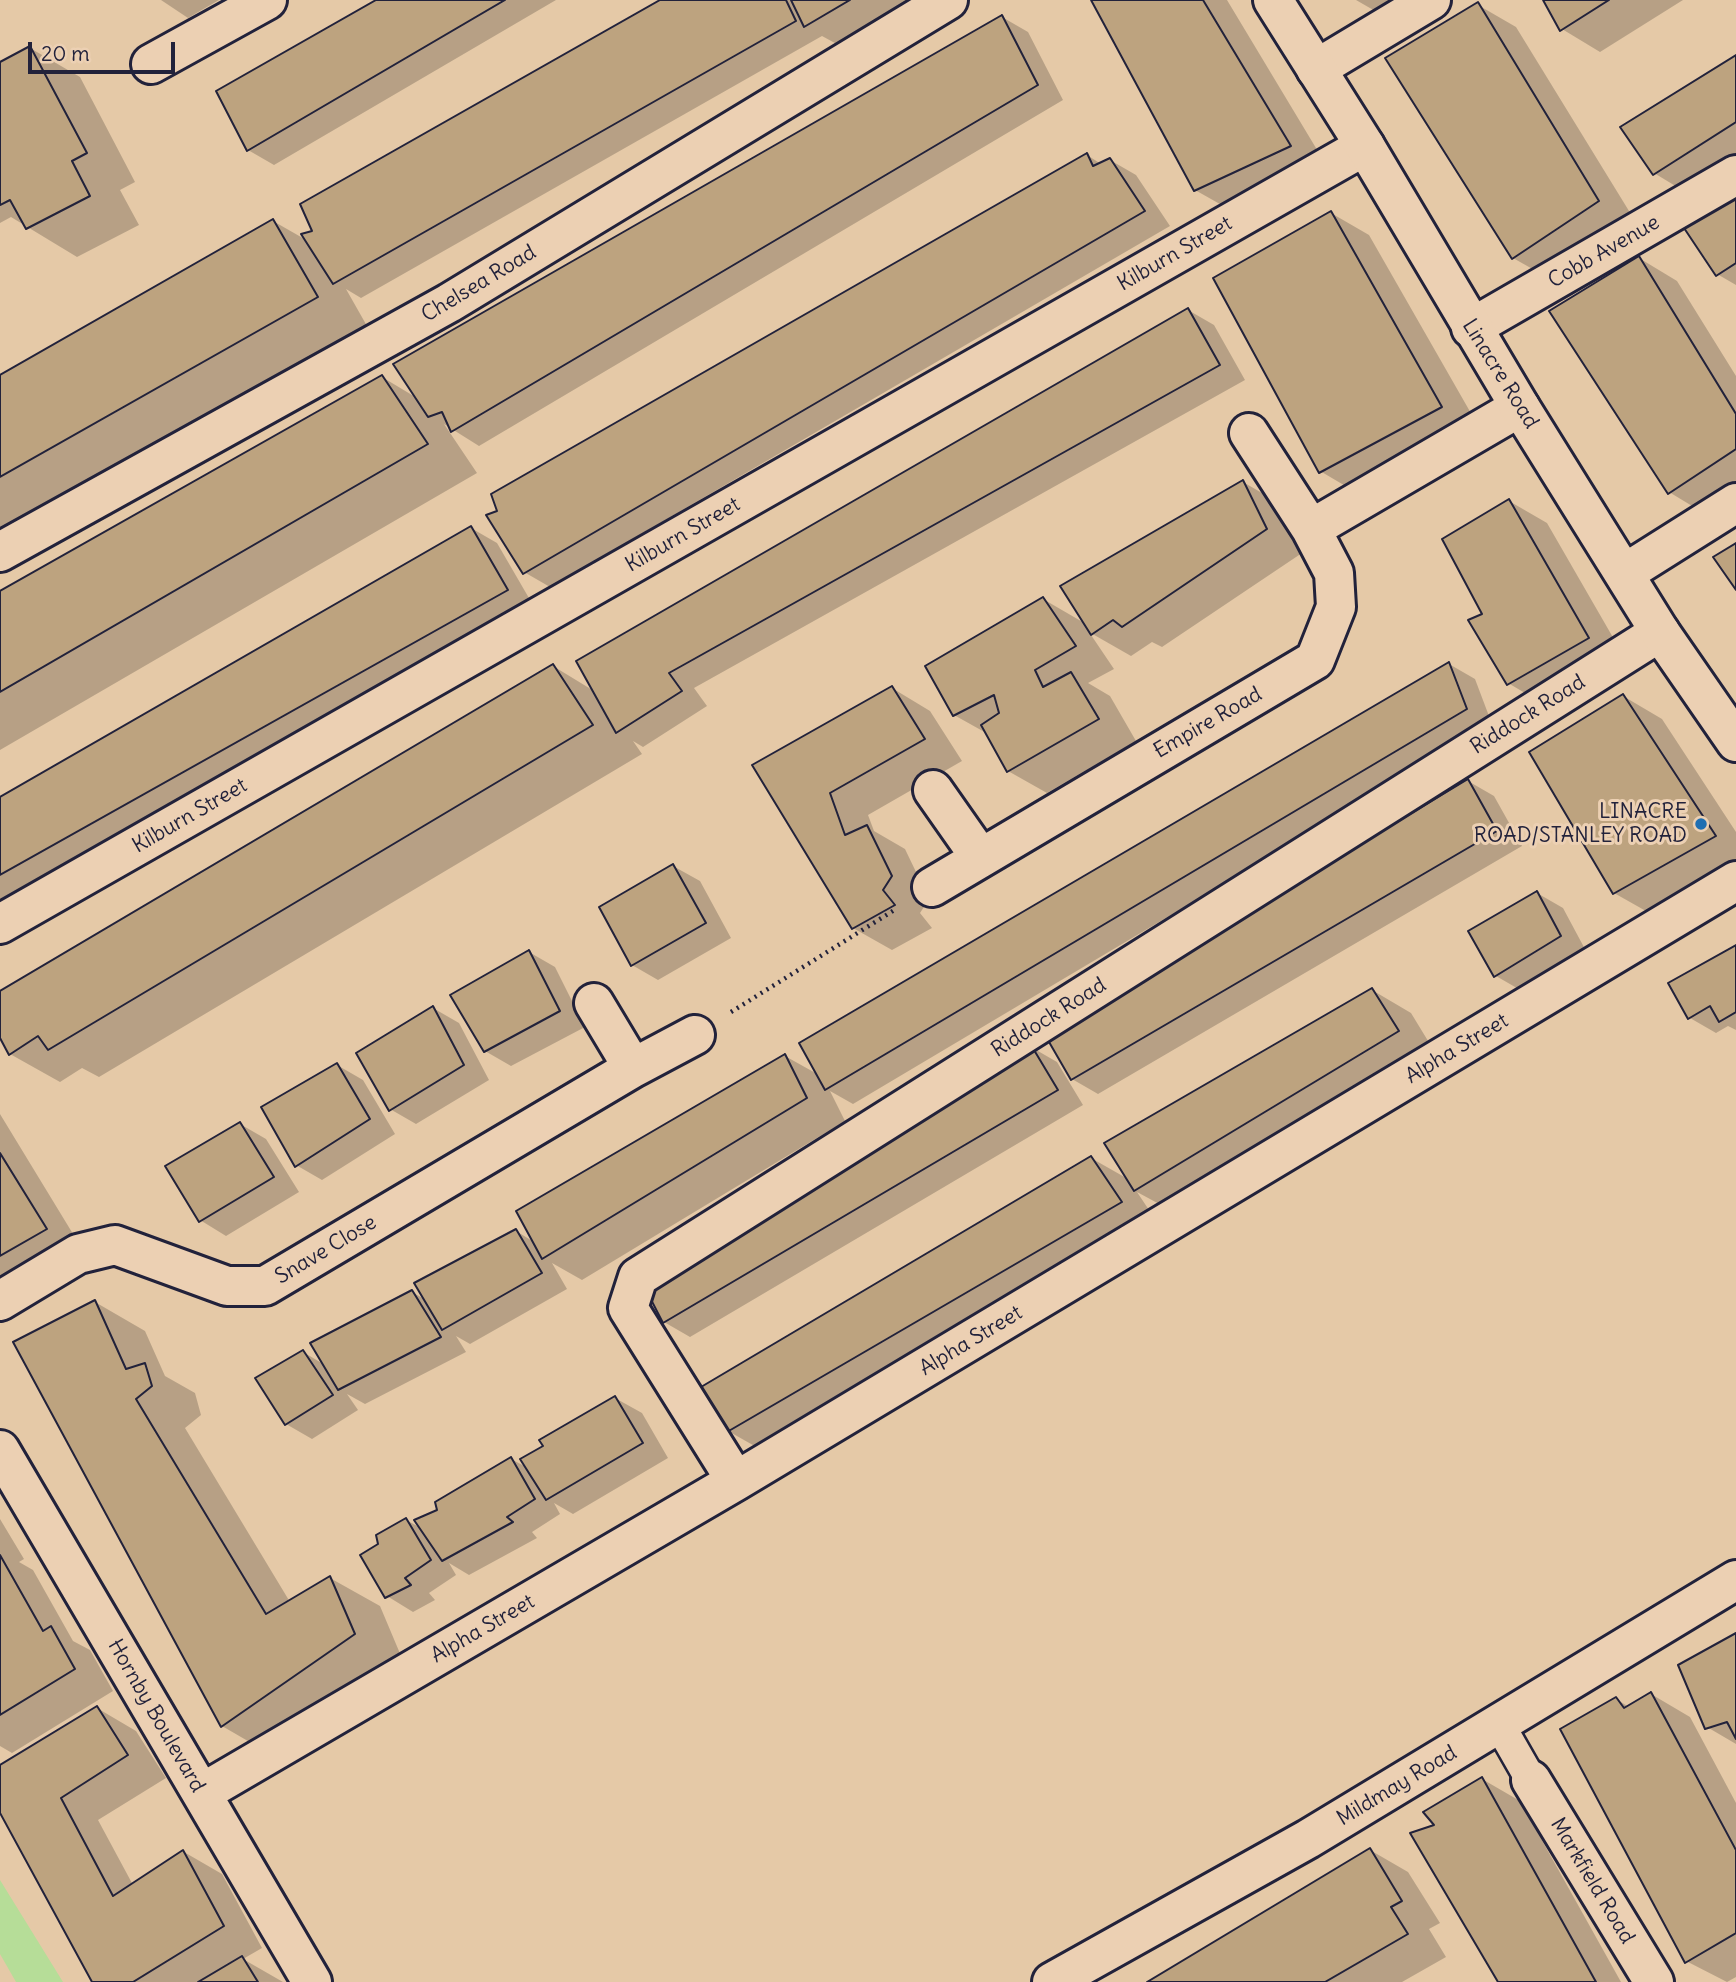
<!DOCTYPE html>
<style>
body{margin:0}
#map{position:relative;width:1736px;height:1982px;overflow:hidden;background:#e5c9a7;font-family:Delius,sans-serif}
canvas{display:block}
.scale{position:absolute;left:28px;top:42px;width:147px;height:32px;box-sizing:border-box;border:4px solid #22223b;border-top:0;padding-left:9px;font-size:21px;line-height:24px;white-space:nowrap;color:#22223b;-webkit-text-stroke:5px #ecd0b3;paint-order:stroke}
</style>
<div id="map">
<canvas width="1736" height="1982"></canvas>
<div class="scale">20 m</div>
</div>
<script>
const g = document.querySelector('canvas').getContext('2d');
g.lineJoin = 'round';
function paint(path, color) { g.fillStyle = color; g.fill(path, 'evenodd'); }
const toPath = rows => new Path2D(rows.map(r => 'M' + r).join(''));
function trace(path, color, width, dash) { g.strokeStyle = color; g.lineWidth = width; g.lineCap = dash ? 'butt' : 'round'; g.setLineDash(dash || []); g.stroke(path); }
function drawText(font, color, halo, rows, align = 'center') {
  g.font = font + ' Delius,sans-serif'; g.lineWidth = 6; g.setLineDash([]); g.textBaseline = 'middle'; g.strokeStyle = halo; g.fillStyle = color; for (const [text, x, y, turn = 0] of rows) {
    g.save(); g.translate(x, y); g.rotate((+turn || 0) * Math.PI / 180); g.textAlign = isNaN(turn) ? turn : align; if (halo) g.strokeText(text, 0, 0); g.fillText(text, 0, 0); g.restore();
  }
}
paint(toPath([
 [0,1880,63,1982,16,1982,0,1954]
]), '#b6dd98');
paint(toPath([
 [161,0,219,0,188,18],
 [380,0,556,0,274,165,248,150],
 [663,0,924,0,844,48,822,36,361,298,346,289,367,326,0,534,0,377,273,221,308,241,314,232],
 [1093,0,1227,0,1328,168,1234,212,1195,190],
 [1356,0,1407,0,1382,15],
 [1545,0,1683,0,1600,52,1562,29],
 [1478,5,1516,27,1637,224,1552,280,1513,258,1388,59],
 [1002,17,1028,32,1063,100,479,446,444,424,477,473,0,750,0,593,382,377,417,398],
 [30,48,80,77,135,182,120,190,139,225,77,257,11,217,0,223,0,64],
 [1736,57,1736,168,1692,196,1654,173],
 [1087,155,1101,164,1110,160,1136,175,1170,226,550,587,524,572,500,512],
 [1736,198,1736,285,1717,274],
 [1331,213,1369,235,1480,429,1359,494,1320,471],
 [1639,258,1677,281,1736,376,1736,496,1707,515,1669,492],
 [1188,310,1214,325,1245,380,694,688,707,706,643,747,633,741,642,754,99,1077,82,1068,60,1082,10,1054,0,1034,0,994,553,666,594,691],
 [1243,482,1281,504,1305,551,1162,647,1152,642,1131,656,1089,632,1114,669,1088,683,1110,696,1136,741,1047,793,1008,771,988,734,954,715,1043,599,1086,624],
 [1509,501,1547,523,1626,660,1547,706,1508,683,1484,614],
 [471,528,497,543,533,605,0,904,0,799],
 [1449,664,1475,679,1492,724,853,1104,830,1091,845,1121,582,1280,552,1263,567,1289,470,1344,456,1336,466,1352,365,1404,347,1394,358,1410,312,1439,286,1424,303,1352,325,1365,412,1292,426,1300,516,1231,534,1242,785,1056,819,1075],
 [892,688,930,711,962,761,868,815,874,831,905,849,929,899,920,913,932,928,892,950,853,928,754,765],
 [1623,696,1662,719,1736,832,1736,868,1653,915,1614,893],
 [1468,781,1494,796,1522,846,1098,1094,1072,1079],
 [673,866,700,881,731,938,658,980,632,965],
 [1537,893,1563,908,1586,951,1522,991,1496,976],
 [1736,947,1736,1030,1728,1026,1716,1033,1690,1018],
 [529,952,555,967,585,1027,511,1066,485,1051],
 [1372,990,1411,1013,1436,1054,1174,1212,1137,1192,1159,1225,767,1453,728,1431,1091,1158,1128,1179],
 [433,1008,459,1023,489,1080,416,1124,390,1109],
 [1031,1047,1057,1062,1083,1105,690,1337,664,1322],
 [337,1065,363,1080,395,1134,322,1180,296,1165],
 [0,1114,84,1252,0,1291],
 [240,1124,266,1139,299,1192,226,1236,200,1220],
 [95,1302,145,1331,165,1376,195,1393,201,1415,185,1428,290,1602,330,1578,380,1606,404,1663,272,1755,222,1726],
 [615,1398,642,1413,668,1458,573,1514,554,1503,560,1514,532,1532,537,1538,469,1575,449,1563,456,1575,429,1593,435,1600,413,1612,387,1596,380,1544,406,1520,423,1529,439,1512,511,1459,528,1468],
 [0,1519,24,1559,19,1562,33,1570,73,1641,90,1650,113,1691,12,1753,0,1746],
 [1736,1635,1736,1744,1707,1727],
 [1651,1694,1690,1717,1736,1803,1736,1977,1727,1982,1686,1961,1616,1699,1629,1707],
 [97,1708,136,1731,166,1778,98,1820,133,1885,184,1852,222,1874,262,1948,243,1959,283,1982,94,1982,0,1809,0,1767],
 [1482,1779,1520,1801,1621,1982,1500,1982,1436,1826],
 [1370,1850,1408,1872,1440,1923,1429,1929,1446,1957,1402,1982,1150,1982]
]), '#0003');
const building = toPath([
 [376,0,505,0,247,151,216,91,376,0],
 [660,0,786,0,796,21,333,284,301,234,312,231,300,204,660,0],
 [791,0,850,0,804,27,791,0],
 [1091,0,1203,0,1291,146,1194,191,1091,0],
 [1543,0,1609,0,1560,31,1543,0],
 [1478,2,1599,201,1512,259,1385,58,1478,2],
 [1002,15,1038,85,451,432,442,412,428,417,393,364,1002,15],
 [30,46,87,153,72,161,90,196,26,229,10,200,0,205,0,62,30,46],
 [1736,55,1736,122,1653,175,1620,127,1736,55],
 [1087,153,1093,166,1110,158,1145,211,523,574,486,515,497,511,491,494,1087,153],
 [1736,196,1736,263,1716,276,1684,228,1736,196],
 [1331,211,1442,407,1319,473,1213,278,1331,211],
 [273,219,318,297,0,477,0,375,273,219],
 [1639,256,1736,414,1736,449,1668,494,1549,311,1639,256],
 [1188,308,1220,365,669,673,682,691,616,733,576,661,1188,308],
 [382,375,428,444,0,692,0,591,382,375],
 [1243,480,1267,529,1122,627,1113,620,1091,635,1060,586,1243,480],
 [1509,499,1589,638,1507,685,1468,620,1482,614,1442,539,1509,499],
 [471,526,508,590,0,875,0,797,471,526],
 [1736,543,1736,590,1713,557,1736,543],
 [1043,597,1076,646,1035,670,1043,687,1071,672,1099,719,1007,772,981,725,999,713,994,695,953,716,925,666,1043,597],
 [1449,662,1467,709,825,1090,799,1043,1449,662],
 [553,664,593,725,48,1050,38,1036,9,1055,0,1038,0,991,553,664],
 [892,686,925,739,830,793,845,835,867,825,892,876,883,890,895,905,852,929,752,765,892,686],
 [1623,694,1716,836,1613,894,1529,752,1623,694],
 [1468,779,1497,831,1071,1080,1045,1035,1468,779],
 [673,864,706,923,631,966,599,907,673,864],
 [1537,891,1561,936,1494,977,1468,931,1537,891],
 [1736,945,1736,1012,1719,1022,1710,1006,1688,1019,1668,983,1736,945],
 [529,950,560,1011,484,1052,450,995,529,950],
 [1372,988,1399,1031,1134,1191,1104,1143,1372,988],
 [433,1006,464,1065,389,1111,356,1053,433,1006],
 [1031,1045,1058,1090,663,1323,644,1286,1031,1045],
 [785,1054,807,1098,542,1259,516,1211,785,1054],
 [337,1063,370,1119,295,1167,261,1107,337,1063],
 [240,1122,274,1177,199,1222,165,1166,240,1122],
 [0,1153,47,1229,0,1256,0,1153],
 [1091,1156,1122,1202,727,1432,701,1387,1091,1156],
 [516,1229,542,1273,442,1330,414,1283,516,1229],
 [412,1290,441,1337,338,1390,310,1343,412,1290],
 [95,1300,126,1369,145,1363,152,1386,136,1399,266,1614,330,1576,355,1634,221,1727,13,1342,95,1300],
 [303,1350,333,1395,285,1425,255,1378,303,1350],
 [615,1396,643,1443,546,1500,520,1459,543,1446,539,1440,615,1396],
 [511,1457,535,1499,507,1517,513,1522,442,1561,414,1520,437,1510,435,1502,511,1457],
 [406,1518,431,1560,405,1578,411,1585,385,1598,360,1555,378,1544,376,1535,406,1518],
 [0,1555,43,1631,51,1626,75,1669,0,1715,0,1555],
 [1736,1633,1736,1739,1727,1722,1705,1729,1678,1665,1736,1633],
 [1651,1692,1736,1850,1736,1933,1685,1963,1560,1729,1616,1697,1624,1708,1651,1692],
 [97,1706,128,1755,61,1798,113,1896,183,1850,224,1926,133,1982,92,1982,0,1813,0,1765,97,1706],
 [1482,1777,1596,1982,1498,1982,1410,1833,1434,1825,1423,1812,1482,1777],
 [1370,1848,1402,1901,1391,1907,1408,1934,1325,1982,1147,1982,1370,1848],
 [242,1956,258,1982,198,1982,242,1956]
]);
paint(building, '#bda37f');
trace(building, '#22223b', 2);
const pedestrian = toPath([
 [1499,1724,1531,1780]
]);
const minor = toPath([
 [151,64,267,0],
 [1316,69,1431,0],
 [1471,328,1736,175],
 [1249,433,1311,529],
 [0,552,449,303,948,0],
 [1625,573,1736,503],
 [933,790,980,857],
 [932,887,1315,660,1336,607,1334,573,1311,529,1520,407],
 [0,924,1365,146],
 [594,1003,633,1068],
 [0,1301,78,1254,115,1245,227,1286,265,1286,633,1068,695,1035],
 [0,1450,312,1982],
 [736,1481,628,1308,638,1277,1660,632],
 [1531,1780,1654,1982],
 [202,1793,736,1481,1736,881],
 [1052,1982,1308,1839,1736,1580]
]);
const primary = toPath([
 [1273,0,1365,146,1520,407,1660,632,1736,742]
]);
trace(pedestrian, '#22223b', 35);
trace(minor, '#22223b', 44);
trace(primary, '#22223b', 44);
trace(toPath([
 [731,1012,896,909]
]), '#22223b', 4.5, [2, 5]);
trace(pedestrian, '#ecd0b3', 30);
trace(minor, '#ecd0b3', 38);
trace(primary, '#ecd0b3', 38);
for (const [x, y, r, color] of [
 [1701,824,7,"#1f6fb2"]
]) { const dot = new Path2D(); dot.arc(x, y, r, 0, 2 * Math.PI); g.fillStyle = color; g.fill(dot); trace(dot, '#ecd0b3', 2.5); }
drawText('21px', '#22223b', '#ecd0b3', [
 ["Cobb Avenue",1604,252,-30],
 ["Kilburn Street",1175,254,-30],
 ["Chelsea Road",479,284,-31],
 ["Linacre Road",1500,374,58],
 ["Kilburn Street",683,535,-30],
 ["Riddock Road",1528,715,-32],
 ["Empire Road",1208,723,-30],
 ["Kilburn Street",190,816,-30],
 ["Riddock Road",1049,1018,-32],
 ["Alpha Street",1457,1049,-31],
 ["Snave Close",326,1250,-31],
 ["Alpha Street",971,1341,-31],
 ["Alpha Street",483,1629,-30],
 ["Hornby Boulevard",156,1716,60],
 ["Mildmay Road",1397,1786,-31],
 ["Markfield Road",1592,1881,59]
]);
drawText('21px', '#22223b', '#ecd0b3', [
 ["LINACRE",1687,812],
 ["ROAD/STANLEY ROAD",1687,836]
], 'right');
</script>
